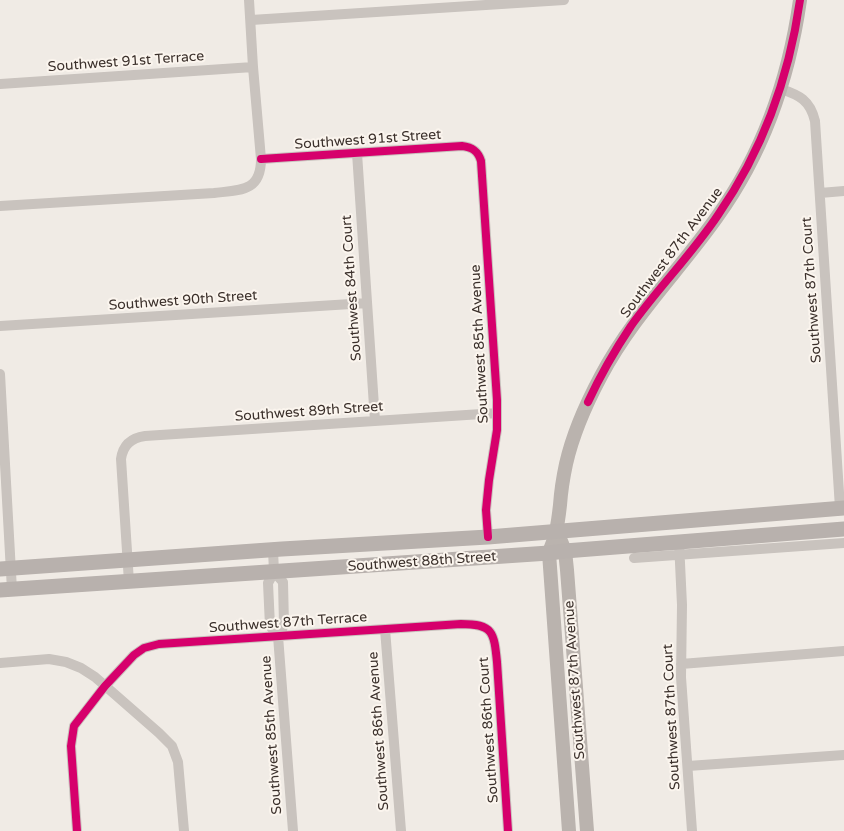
<!DOCTYPE html>
<style>
body{margin:0}
canvas{display:block;background:#f0ebe5}
</style>
<canvas width="844" height="831"></canvas>
<script>
const g = document.querySelector('canvas').getContext('2d');
g.lineJoin = 'round';
function strokePath(path, color, width, dash) { g.strokeStyle = color; g.lineWidth = width; g.lineCap = dash ? 'butt' : 'round'; g.setLineDash(dash || []); g.stroke(path); }
function drawText(font, color, halo, rows, align = 'center') {
  g.font = font + ' "Varela Round",sans-serif'; g.lineWidth = 4; g.setLineDash([]); g.textBaseline = 'middle'; g.strokeStyle = halo; g.fillStyle = color; for (const [text, x, y, turn = 0] of rows) {
    g.save(); g.translate(x, y); g.rotate((+turn || 0) * Math.PI / 180); g.textAlign = isNaN(turn) ? turn : align; if (halo) g.strokeText(text, 0, 0); g.fillText(text, 0, 0); g.restore();
  }
}
strokePath(new Path2D(`
 M251,20L564,0
 M0,84L253,67
 M781,89C799,95 810,100 815,121L840,508
 M357,153L375,421
 M261,159L462,146C472,147 478,151 481,161L497,400V430L489,480L486,510L488,537
 M820,193L844,191
 M0,206L214,193C240,190 261,192 261,159L253,67L249,0
 M0,326L367,303
 M0,374L12,590
 M679,542L682,605L681,677L692,831
 M273,550L274,572L268,583L270,626L278,636
 M634,558L844,543
 M274,572L283,582L284,625L278,636L293,831
 M129,582L121,459C123,445 131,438 145,436L497,413
 M385,629L401,831
 M0,663L49,659L66,662L81,668L95,677L159,733L172,746L178,762L184,831
 M681,664L844,651
 M688,766L844,755
 M77,831L71,746L74,726L105,686L134,655L144,648L159,644L461,624C493,624 494,632 497,662L508,831`), '#c9c3be', 10);
strokePath(new Path2D(`
 M561,541L565,551L567,570L587,831
 M569,831L549,553C551,546 555,539 556,531C558,523 559,514 560,505C561,491 563,478 566,464C573,433 586,404 601,376C632,317 679,271 717,217C763,153 789,78 800,0`), '#bab3ae', 14);
strokePath(new Path2D(`
 M0,569L282,549L488,537L844,508
 M0,590L549,553L565,551L844,529`), '#b8b1ad', 15);
strokePath(new Path2D(`
 M261,159L462,146C472,147 478,151 481,161L497,400V430L489,480L486,510L488,537
 M588,402C600,376 615,350 631,326C658,288 692,254 718,215C763,150 789,78 800,0
 M77,831L71,746L74,726L105,686L134,655L144,648L159,644L461,624C493,624 494,632 497,662L508,831`), '#d6006c', 8);
drawText('14px', '#3b302b', '#fbf5ee', [
 ["Southwest 91st Terrace",126,62,-4],
 ["Southwest 91st Street",368,140,-4],
 ["Southwest 87th Avenue",672,253,-53],
 ["Southwest 84th Court",352,288,-94],
 ["Southwest 87th Court",812,290,-94],
 ["Southwest 90th Street",183,301,-4],
 ["Southwest 85th Avenue",480,344,-93],
 ["Southwest 89th Street",309,412,-4],
 ["Southwest 88th Street",422,562,-4],
 ["Southwest 87th Terrace",288,623,-4],
 ["Southwest 87th Avenue",575,680,-94],
 ["Southwest 87th Court",672,717,-93],
 ["Southwest 86th Court",489,730,-94],
 ["Southwest 86th Avenue",379,731,-94],
 ["Southwest 85th Avenue",272,735,-94]
]);
</script>
